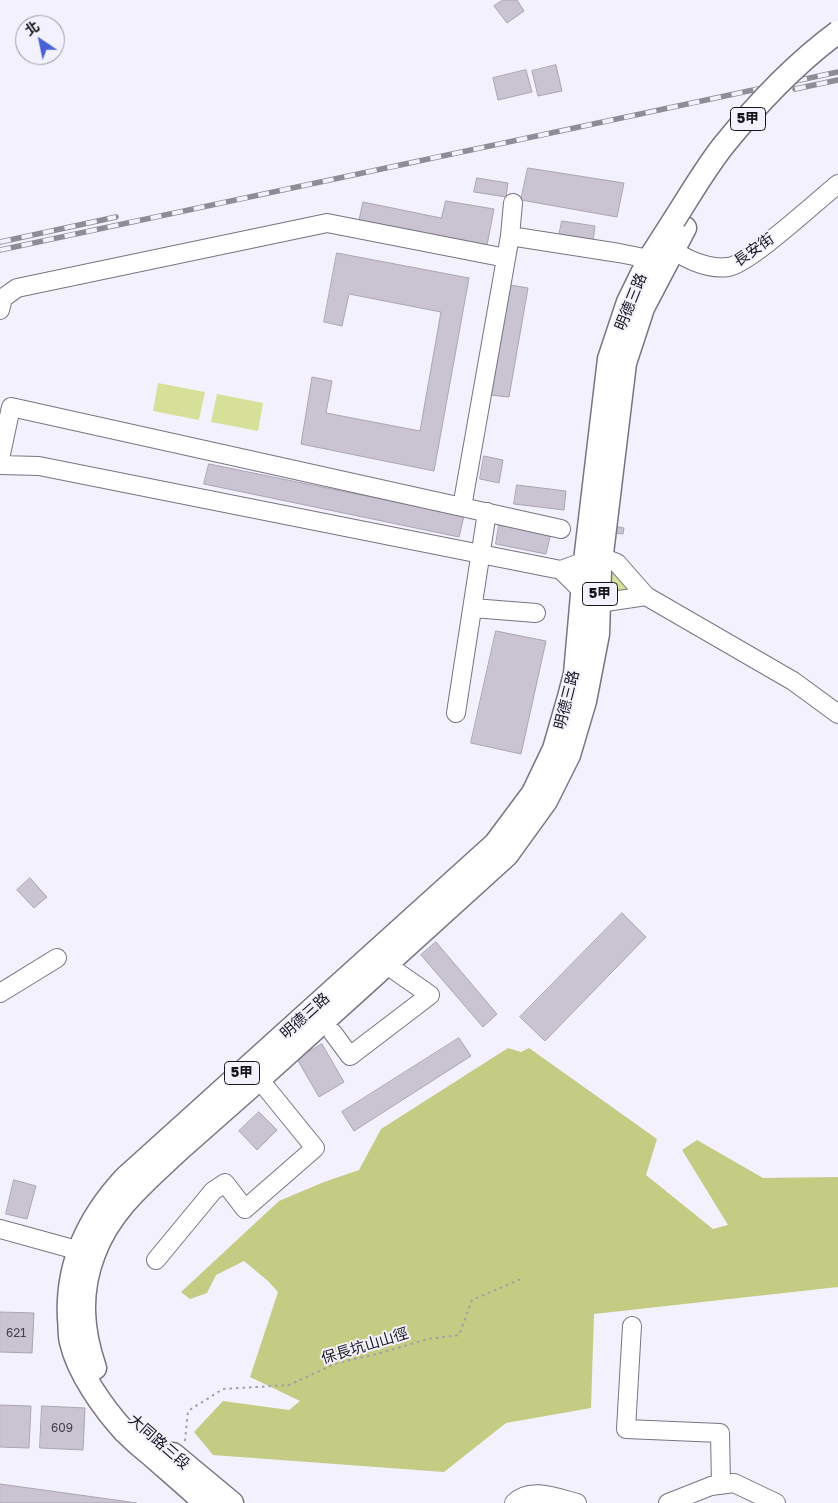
<!DOCTYPE html>
<meta charset="utf-8">
<style>
body{margin:0}
#map{position:relative;width:838px;height:1503px;overflow:hidden;background:#f3f1fd;font-family:"Golos Text","Noto Sans TC",sans-serif}
canvas{display:block}
.north{position:absolute;left:15px;top:15px;width:50px;height:50px;box-sizing:border-box;background:#f3f1fd;border:1px solid #9b99a3;border-radius:50%;rotate:326deg;font-size:14px;font-weight:700;line-height:20px;text-align:center;color:#17151b}
.north::after{content:'';display:block;margin:auto;width:18px;height:22px;background:#4862d6;clip-path:polygon(50% 0,100% 100%,50% 72%,0 100%)}
</style>
<div id="map">
<canvas width="838" height="1503"></canvas>
<div class="north">北</div>
</div>
<script>
const g = document.querySelector('canvas').getContext('2d');
g.lineJoin = 'round';
function fillPath(path, color) { g.fillStyle = color; g.fill(path, 'evenodd'); }
function strokePath(path, color, width, dash) { g.strokeStyle = color; g.lineWidth = width; g.lineCap = dash ? 'butt' : 'round'; g.setLineDash(dash || []); g.stroke(path); }
function drawText(font, color, halo, rows, align = 'center') {
  g.font = font + ' "Golos Text","Noto Sans TC",sans-serif'; g.lineWidth = 4; g.setLineDash([]); g.textBaseline = 'middle'; g.strokeStyle = halo; g.fillStyle = color; for (const [text, x, y, turn = 0] of rows) {
    g.save(); g.translate(x, y); g.rotate((+turn || 0) * Math.PI / 180); g.textAlign = isNaN(turn) ? turn : align; if (halo) g.strokeText(text, 0, 0); g.fillText(text, 0, 0); g.restore();
  }
}
fillPath(new Path2D(`
 M158,383L205,392L199,420L153,411Z
 M217,394L263,403L258,431L211,422Z
 M611,567L632,589L609,592Z`), '#d7e098');
fillPath(new Path2D(`
 M508,1048L521,1052L529,1048L657,1139L646,1175L713,1229L728,1225L682,1150L697,1140L763,1178L838,1177V1287L594,1314L591,1408L506,1423L444,1472L213,1455L194,1432L223,1401L289,1410L300,1401L250,1377L278,1292L268,1281L244,1261L216,1275L207,1293L190,1299L181,1292L279,1201L324,1182L359,1170L381,1129Z`), '#c3cc82');
const building = new Path2D(`
 M503,0H517L524,11L507,23L494,6Z
 M556,65L562,91L538,96L532,71Z
 M526,70L532,92L498,100L493,78Z
 M528,168L624,183L617,217L521,200Z
 M477,178L508,183L506,197L474,192Z
 M446,201L494,209L487,245L359,220L363,202L441,218Z
 M562,221L595,226L593,241L559,236Z
 M337,253L469,278L434,471L301,444L312,377L332,381L326,413L420,431L441,312L349,294L342,326L324,322Z
 M510,285L528,288L509,397L489,395Z
 M484,456L503,460L499,483L480,479Z
 M209,464L464,516L459,537L204,484Z
 M517,485L566,491L564,510L514,504Z
 M499,525L551,533L546,554L496,544Z
 M613,526L624,528L623,534L613,533Z
 M496,631L546,641L521,754L471,743Z
 M30,878L47,897L34,908L17,890Z
 M622,913L646,937L545,1041L520,1017Z
 M436,942L497,1014L483,1027L421,955Z
 M459,1038L471,1056L354,1131L342,1112Z
 M322,1044L344,1082L319,1097L297,1059Z
 M259,1112L277,1130L257,1150L239,1131Z
 M14,1180L36,1186L27,1219L6,1214Z
 M0,1312L34,1313L32,1353L0,1352Z
 M0,1405L31,1406L29,1448L0,1447Z
 M42,1406L85,1408L83,1450L40,1448Z
 M0,1484L137,1503H0Z`);
fillPath(building, '#c9c3d2');
strokePath(building, '#aaa4b3', 1);
const minor = new Path2D(`
 M510,236L619,253L649,259L659,263
 M664,245C683,257 705,270 728,267C748,265 818,200 838,184
 M0,310L3,298L17,288L327,223L506,258
 M0,459L11,407L561,529
 M0,465L39,466L561,570L585,561L602,557L617,563L646,596L793,681L838,714
 M462,507L510,236L513,203
 M561,570L583,592L599,603L646,596
 M473,608L536,613
 M456,713L487,512
 M0,993L57,958
 M333,1033L350,1056L430,995L387,965
 M0,1229L91,1254
 M156,1260L213,1191L225,1183L245,1209L315,1148L259,1079
 M632,1326L626,1429L720,1433L721,1485
 M514,1503C530,1486 558,1498 577,1503
 M668,1503L711,1486L734,1483L776,1503`);
const major = new Path2D(`
 M95,1368C82,1330 79,1293 94,1254C110,1210 146,1181 179,1150C207,1125 236,1100 264,1075C345,1002 427,928 507,855L546,801L569,755L585,701L598,634L600,570L625,363L643,308L685,228
 M173,1454L232,1503
 M205,1503C187,1486 169,1471 151,1455C142,1448 133,1440 125,1432C104,1409 78,1373 71,1342C69,1335 70,1326 69,1319C66,1264 88,1218 125,1178L495,844L533,793L554,749L569,697L575,674L585,561L609,359L628,302L649,259L674,220`);
strokePath(minor, '#787483', 20);
strokePath(major, '#787483', 25);
strokePath(new Path2D(`
 M185,1441L188,1411L223,1389L289,1385L337,1363L377,1354L428,1339L459,1335L472,1300L521,1279`), '#a09ea8', 2, [2.5, 4]);
strokePath(minor, '#fff', 18);
strokePath(major, '#fff', 22);
const rail = new Path2D(`
 M795,89L838,80
 M0,242L116,217
 M0,250L838,72`);
strokePath(rail, '#8e8c95', 5.5);
strokePath(rail, '#f3f1fd', 4, [11]);
const majorBridge = new Path2D(`
 M674,220C690,195 705,169 723,146C756,105 796,63 838,32`);
strokePath(majorBridge, '#787483', 25, []);
strokePath(majorBridge, '#fff', 22);
drawText('12px', '#444049', null, [
 ["621",16,1333],
 ["609",62,1428]
]);
for (const [x, y, w] of [
 [748,119,35],
 [600,594,35],
 [242,1073,35]
]) { const box = new Path2D(); box.roundRect(x - w / 2, y - 11.5, w, 23, 4); g.fillStyle = '#f3f1fd'; g.fill(box); strokePath(box, '#17151b', 1); }
drawText('bold 14px', '#17151b', null, [
 ["5甲",748,119],
 ["5甲",600,594],
 ["5甲",242,1073]
]);
drawText('15px', '#17151b', '#f3f1fd', [
 ["長安街",754,250,-35],
 ["明德三路",631,302,-68],
 ["明德三路",567,700,-76],
 ["明德三路",305,1016,-42],
 ["保長坑山山徑",365,1346,-17],
 ["大同路三段",159,1442,41]
]);
</script>
